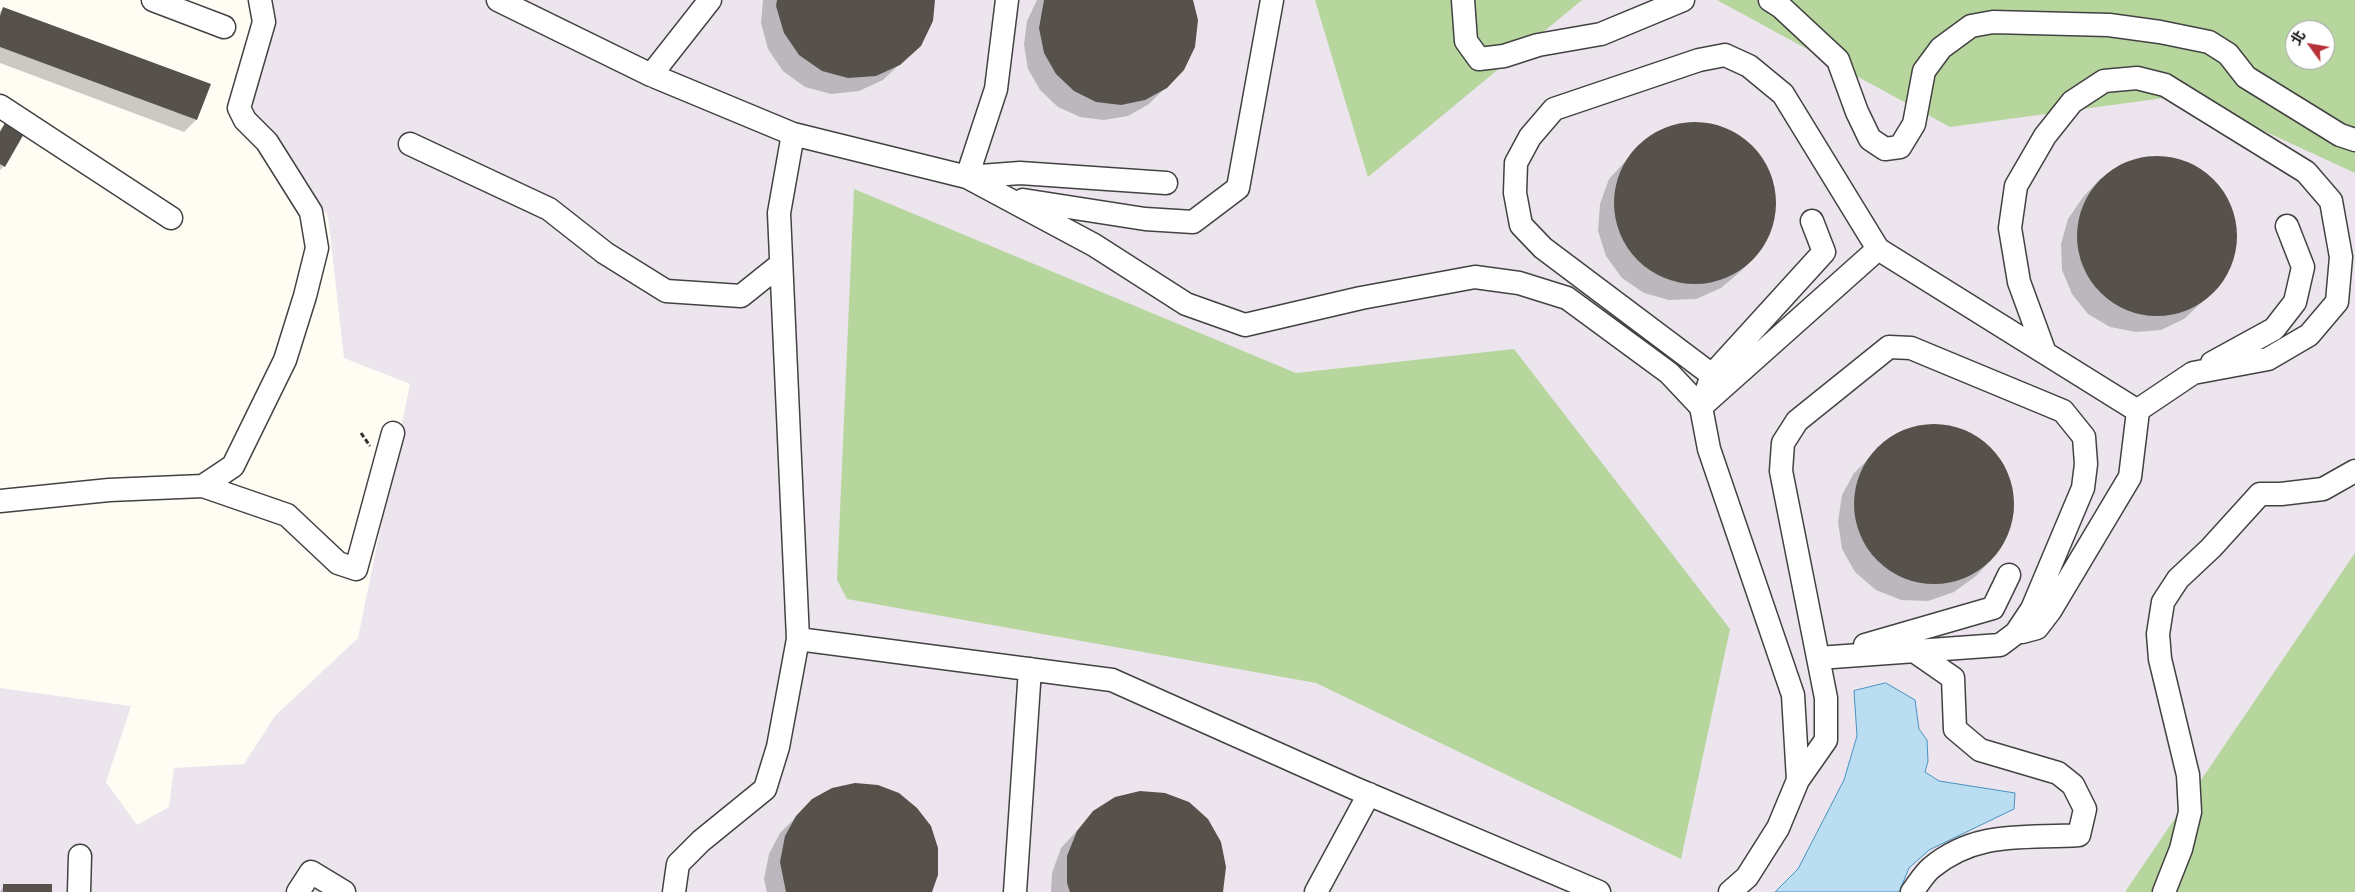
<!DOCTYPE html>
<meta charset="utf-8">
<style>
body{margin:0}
#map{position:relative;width:2355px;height:892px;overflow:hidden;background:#fefcf3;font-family:"PT Serif","Noto Sans TC",serif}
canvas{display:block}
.north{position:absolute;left:2285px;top:20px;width:50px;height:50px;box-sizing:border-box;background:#fff;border:1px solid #9f9f9f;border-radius:50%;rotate:302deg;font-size:14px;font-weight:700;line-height:20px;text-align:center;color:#0f0f0f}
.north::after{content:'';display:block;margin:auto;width:18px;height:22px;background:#b63137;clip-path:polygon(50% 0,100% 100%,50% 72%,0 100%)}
</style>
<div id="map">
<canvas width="2355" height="892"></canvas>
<div class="north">北</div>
</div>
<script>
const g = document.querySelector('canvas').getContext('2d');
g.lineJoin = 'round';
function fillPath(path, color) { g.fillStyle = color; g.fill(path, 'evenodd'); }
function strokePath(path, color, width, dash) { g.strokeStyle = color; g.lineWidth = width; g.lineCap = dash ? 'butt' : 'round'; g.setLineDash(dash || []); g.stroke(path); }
fillPath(new Path2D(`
 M270,0H2265L2295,30V60H2325L2355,86V849L2327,892H0V688L131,706L106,782L137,825L169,807L174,768L244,764L275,716L358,638L410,384L344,358L328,216L246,107L275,12Z`), '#ece5ed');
fillPath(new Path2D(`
 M1315,0H1582L1368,177Z
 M1717,0H2355V173L2186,95L1950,127ZM2295,30H2325V60H2295Z
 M854,189L1296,373L1514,349L1730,629L1681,859L1316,683L847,599L837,580Z
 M2355,553V892H2125Z`), '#b7d69e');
const water = new Path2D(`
 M1886,683L1915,700L1919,729L1927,740L1928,761L1925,772L1939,781L2015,793L2014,809L1929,850L1909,868L1899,892H1775L1798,869L1844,780L1857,736L1854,691Z`);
fillPath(water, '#bbddf2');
strokePath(water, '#4792c4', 1);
fillPath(new Path2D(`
 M763,0H934L903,61L883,80L859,91L831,94L805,87L783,71L768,49L761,23Z
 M1037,0H1191L1166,87L1149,104L1128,116L1104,120L1080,117L1058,107L1040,90L1028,69L1024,45L1027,21Z
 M4,8L209,84L196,120L184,132L0,63V12Z
 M1691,122L1717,125L1741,137L1760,155L1772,178L1776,204L1771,231L1757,254L1741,271L1721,288L1696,299L1669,300L1644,293L1622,278L1606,256L1598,231L1600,204L1609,179L1643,142L1665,128Z
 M7,123L4,166L0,170V130Z
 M2147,156L2174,158L2199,168L2219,186L2232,209L2237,236L2232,261L2220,284L2203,301L2184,319L2161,330L2136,332L2110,327L2088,314L2072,294L2062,270L2061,244L2068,219L2083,197L2099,180L2121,164Z
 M1938,425L1963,430L1985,443L2002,462L2012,486L2014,511L2007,536L1992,559L1976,576L1954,592L1928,601L1901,600L1876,590L1855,572L1842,549L1838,522L1842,495L1854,473L1890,438L1913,428Z
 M813,800L931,892H767L764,879L769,854L780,833Z
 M1094,812L1222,892H1051L1052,873L1061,848Z
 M4,885L50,892H0Z`), '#0003');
fillPath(new Path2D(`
 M777,0H935L933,21L921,46L900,65L876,76L848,78L822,71L799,55L784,33L776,6Z
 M1044,0H1193L1198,20L1195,47L1184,70L1167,88L1145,100L1121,105L1096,102L1074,91L1056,74L1044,53L1039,28Z
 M3,7L211,84L197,120L0,47V16Z
 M6,121L25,132L5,167L0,164V132Z
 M1614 203a81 81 0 1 1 162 0a81 81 0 1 1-162 0Z
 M2077 236a80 80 0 1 1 160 0a80 80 0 1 1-160 0Z
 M1854 504a80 80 0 1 1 160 0a80 80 0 1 1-160 0Z
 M855,783L878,785L899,793L917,808L931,826L938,848V875L932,892H786L780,862L785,836L796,816L812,799L832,788Z
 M1140,791L1165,793L1189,802L1208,819L1221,842L1226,867L1223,892H1070L1067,883V856L1077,831L1093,811L1115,797Z
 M3,884H52V892H3Z`), '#57514c');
const minor = new Path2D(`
 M153,0L224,27
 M498,0L651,75L793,134L967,177L1094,245L1186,304L1245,325L1361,298L1475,277L1519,283L1567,298L1669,373L1701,407L1709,449L1793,695L1798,780L1778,828L1747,877L1730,892
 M1007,0L996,89L967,177L1020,173L1166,183
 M1463,0L1466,41L1479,59L1504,56L1538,45L1601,34L1683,0
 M1770,0L1781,7L1838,60L1857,112L1870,139L1885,149L1900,147L1914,124L1924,71L1941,48L1971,26L1993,22L2109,25L2160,32L2209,42L2228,54L2246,77L2340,135L2355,140
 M651,75L710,0
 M0,106L171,218
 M793,134L779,213L798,639
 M410,144L549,209L605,253L666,291L741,296L781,264
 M1023,200L1145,219L1193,222L1238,188L1272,0
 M2045,353L2019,282L2010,228L2016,186L2045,136L2072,102L2104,81L2137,78L2165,85L2306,172L2331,201L2341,257L2337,302L2309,335L2268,359L2193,373L2138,410
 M2212,363L2274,329L2295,302L2303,267L2287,226
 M1712,375L1824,252L1812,221
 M1703,405L1878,249L2138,411L2130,477L2050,611L2037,628L2022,632
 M1701,407L1712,375L1543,248L1521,225L1515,193L1516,163L1530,137L1554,109L1699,60L1725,55L1749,66L1783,94L1878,249
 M203,486L233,466L285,360L305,296L317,248L311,212L267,142L245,120L239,108L264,22L260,0
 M0,501L109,490L203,486L287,515L338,563L356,569L393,433
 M1865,645L1993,608L2009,575
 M1798,780L1826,740V698L1781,471L1783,443L1797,421L1889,347L1911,348L2063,411L2084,437L2086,464L2083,488L2032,609L2016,633L2000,645L1818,658
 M79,892L80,856
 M298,892L311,872L344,892
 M674,892L678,864L701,841L765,789L778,747L798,639L1112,680L1354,788L1599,892
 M1015,892L1030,669
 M1316,892L1369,794
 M1912,892C1918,884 1924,874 1931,868C1977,830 2024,839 2079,835L2085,809L2073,785L2058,773L1980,750L1955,729L1953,678L1914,651
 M2164,892L2181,849L2190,812L2188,775L2160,659L2158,634L2163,602L2178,579L2211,548L2260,494H2281L2323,489L2355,471`);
strokePath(minor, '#424242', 25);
strokePath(new Path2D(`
 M361,433L370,446`), '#313131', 3, [5, 2.5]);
strokePath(minor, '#fff', 22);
</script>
